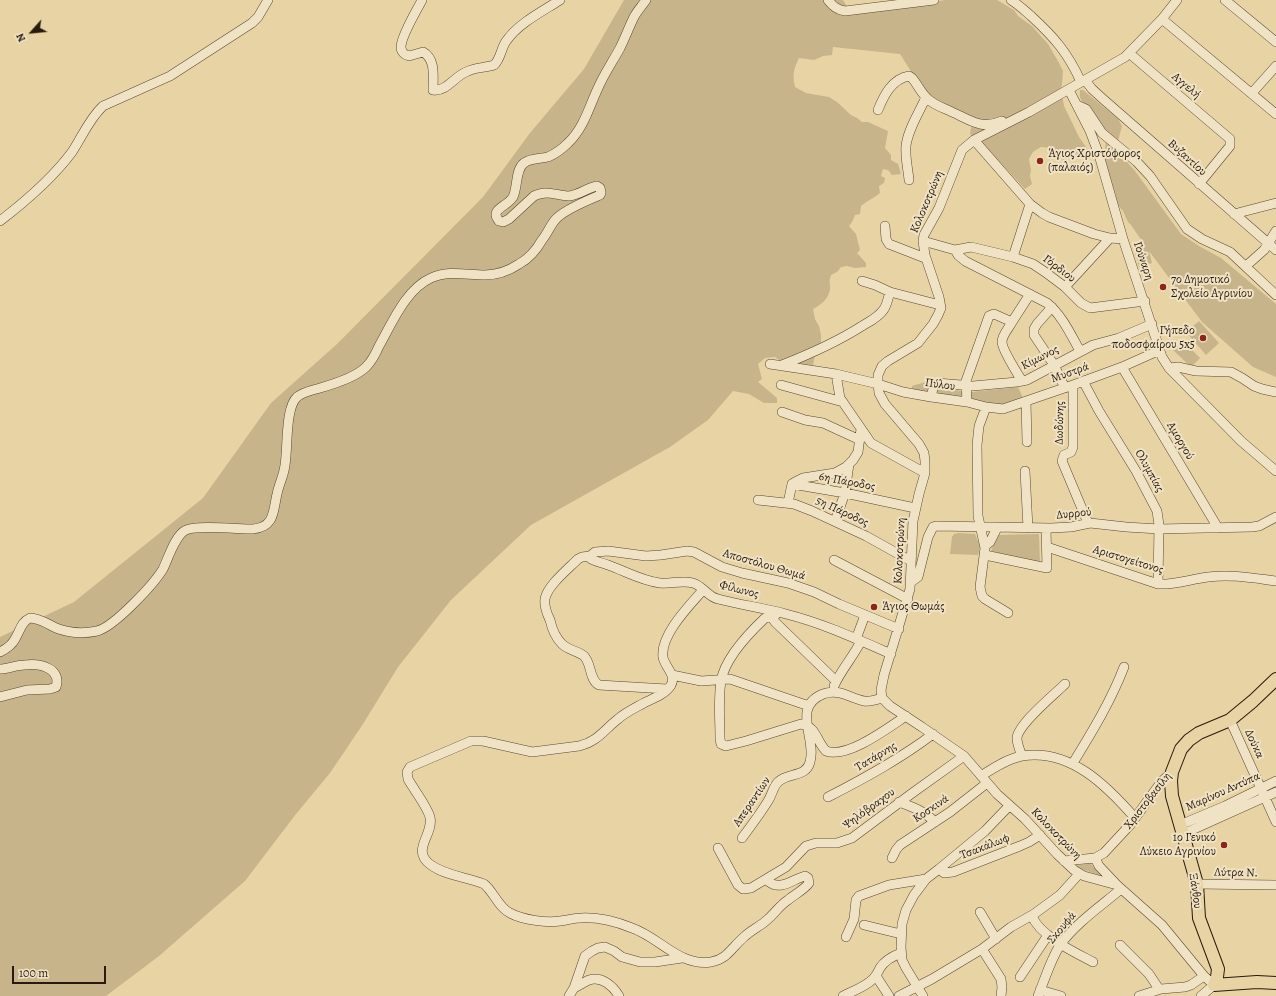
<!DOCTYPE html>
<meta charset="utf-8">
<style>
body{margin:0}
#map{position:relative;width:1276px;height:996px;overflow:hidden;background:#e8d3a4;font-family:Alegreya,serif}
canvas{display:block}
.north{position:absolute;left:12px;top:12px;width:40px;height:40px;-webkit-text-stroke:3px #f0e2c4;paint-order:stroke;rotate:243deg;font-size:11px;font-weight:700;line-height:16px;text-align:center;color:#281a0c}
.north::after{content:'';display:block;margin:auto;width:14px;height:18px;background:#281a0c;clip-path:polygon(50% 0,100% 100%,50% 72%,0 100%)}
.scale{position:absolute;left:12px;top:966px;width:94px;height:18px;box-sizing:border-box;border:2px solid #281a0c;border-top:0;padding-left:5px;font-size:12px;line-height:14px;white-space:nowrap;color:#281a0c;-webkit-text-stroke:3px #f0e2c4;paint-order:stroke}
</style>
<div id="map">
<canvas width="1276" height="996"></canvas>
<div class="north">N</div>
<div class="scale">100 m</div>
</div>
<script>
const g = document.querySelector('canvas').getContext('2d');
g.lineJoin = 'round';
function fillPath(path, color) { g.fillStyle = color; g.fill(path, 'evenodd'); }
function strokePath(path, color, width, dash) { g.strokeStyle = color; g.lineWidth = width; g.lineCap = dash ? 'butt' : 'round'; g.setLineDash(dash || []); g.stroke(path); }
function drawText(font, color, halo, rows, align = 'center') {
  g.font = font + ' Alegreya,serif'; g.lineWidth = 4; g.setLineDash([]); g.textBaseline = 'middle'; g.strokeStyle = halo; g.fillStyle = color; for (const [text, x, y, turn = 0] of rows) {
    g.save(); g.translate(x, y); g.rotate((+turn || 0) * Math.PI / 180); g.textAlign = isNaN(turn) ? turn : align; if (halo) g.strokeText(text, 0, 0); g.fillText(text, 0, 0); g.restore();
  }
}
fillPath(new Path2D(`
 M624,0H843L851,13L932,3L944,0H997L1014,10L1018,16L1032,26L1048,44L1059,63L1063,71L1062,84L1061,89L1064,106L1079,137L1088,150L1105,149L1106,140L1089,111V106C1081,103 1079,98 1080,90H1083L1118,119L1122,126L1118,141L1114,148L1116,156L1127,162L1135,171L1181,234L1199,246L1221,258L1276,304V377L1253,367L1202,322L1149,251L1152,263L1139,267L1134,248L1144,244L1131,225L1128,222L1123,211L1116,203V195L1107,180L1101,159L1072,157L1064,160L1053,153L1051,148L1041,147L1036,150L1033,152L1029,159L1031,170L1030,176L1032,184L1025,189L998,160L972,138L970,133L972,124L930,96L919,84L900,54L833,47L832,55L823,56L814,60L799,58C794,69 792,74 795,87L806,93L829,97L837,102L851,115L857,118L862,122H868L888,131L885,148L891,155V160L898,164L901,174L892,175L888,170L883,169L881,176L885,178L884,183L879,186L880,193C874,198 867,201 861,206L860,214L855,215L852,222L849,226L856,234L860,250L857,253L866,263V267L855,268L847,266L841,267L837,272L831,275C828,283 831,284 830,290C828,299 821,305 813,309L815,319L819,326L821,335V343L816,350L813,365L784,364L775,357L765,358L758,364L762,379L758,382L777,398V403H764L749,394L733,391L708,420L670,447L531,525L451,600L398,667L363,724L330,773L296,814L245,881L159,956L106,996H0V637L74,602L203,498L271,403L337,344L483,197L530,133L584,69Z
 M1199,321L1219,343L1206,355L1186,332Z
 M1183,341L1200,358L1191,367L1173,350Z
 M932,380L929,395L912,392V386Z
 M936,386L961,391L962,392V400L934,397Z
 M1018,387L1023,398L1002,405L974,401L972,400L970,394L972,392Z
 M959,533L975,534L980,546L978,555L950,554L952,537L954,534Z
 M1038,534L1039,535L1040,563L991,551L996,540L999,535Z
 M1090,863L1102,876L1087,871L1075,866Z`), '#c7b48a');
const minor = new Path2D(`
 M422,0C417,10 401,36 401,47C401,52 405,55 409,56L423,52C436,59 433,77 433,90C446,92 454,77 466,72C475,67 485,68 494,65C501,59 501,47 507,40C519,23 543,11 560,0
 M828,0C833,6 837,10 845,11L934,0
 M1011,0C1019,5 1024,10 1031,16C1054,37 1068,53 1081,82
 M1177,0L1162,19L1125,57L1029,112L974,140L962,150L939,208L924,235L923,241L925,255L939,297L941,308L938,315L933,324L918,343L888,361L882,366L878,375V384L879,393L885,404L919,444L924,453L925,461V473L919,494L913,521L910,589L884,675L881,690L882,698L890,706L922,727L964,756L997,794L1025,819L1057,854L1074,870L1084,876L1117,885L1162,925L1204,976L1214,985L1201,996
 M1225,0L1276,42
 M1162,19L1276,114
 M1129,53L1230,139V146L1199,184
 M1085,80L1092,89L1103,99L1276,250
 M1069,90L1090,131L1099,155L1123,239L1162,357L1169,368L1241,441L1276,471
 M1252,93L1276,66
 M1077,105L1086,109L1102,133L1137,162L1150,176L1187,229L1202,239L1230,252L1276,295
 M878,110C884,95 892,79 909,76L912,78C918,85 922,95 929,100C936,106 944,108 952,112C970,120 981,130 1002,121
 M974,140L1030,204L1042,213L1049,217L1094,234L1110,238L1123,239
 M909,180C908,169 905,157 906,146C908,129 919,113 926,97
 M1234,214L1276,203
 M0,221C26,201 52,179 72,152C82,137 89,119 103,106L170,76L252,23L258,17L268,0
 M885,226L886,239L889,244L925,258
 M923,241L955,250L958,255L965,261L1047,303C1062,315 1071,335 1080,351
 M955,250L971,247L1013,257L1033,264L1045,272L1065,287L1081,303L1090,308L1145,301
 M1013,257L1030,204
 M1246,266L1264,250L1276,231
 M862,281L875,285L890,292L940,305
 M1065,287L1110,238
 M1052,307L1037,324L1034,329V335L1054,365L1065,388
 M1012,322C1009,328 1002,335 1002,342C1002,349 1017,373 1022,381
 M770,364L836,374L878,384L903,392L931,397L967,402L986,407L1003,409L1073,385L1122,367L1160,350
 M782,365C810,354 837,342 862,326C869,322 879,317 884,309C887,305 888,298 890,292
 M1122,367L1218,528
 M1169,368L1178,367L1196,371L1231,372L1242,378L1254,386L1262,389L1276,392
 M836,374L840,398L871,443L925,473
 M1083,381L1099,411L1136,471L1157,511L1159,525L1158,584
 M781,385L843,402
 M1073,385V447L1071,452L1064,455L1062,461L1088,523
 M931,397L934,385L937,383L973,386L1017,382L1027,380L1093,345L1119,338L1152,324
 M1026,401L1027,442
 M967,402L966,381L989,316L994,314L1012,322L1030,294
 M986,407L979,426L977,445L978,516L985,548L980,587L982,596L985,599L1008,613
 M782,412L805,420L823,423L860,440
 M1025,471L1028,528
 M792,484L795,482L803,478L835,473L846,467L853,460L858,452L861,429
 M758,500L794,504L812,511L866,536L911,561
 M788,503L792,484L845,493L915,508
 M835,521L845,493L849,464
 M985,546L990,542L997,528
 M1047,547L1158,584C1175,585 1191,579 1208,577C1231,574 1253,578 1276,581
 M985,555L1047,568L1046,528
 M590,556L582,557L578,559C568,569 547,586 545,599C544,606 547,614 550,620C552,629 556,638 562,644C568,650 578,651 584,656C592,664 589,680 599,685L667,689
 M834,560L908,599
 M911,582L918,577L928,537L933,527L936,526L1051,528L1071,527L1090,523L1126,527L1159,529L1252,527L1259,526L1276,517
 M703,590C690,605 660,635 663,657C664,666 677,675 671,685C666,694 652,699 644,703C635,708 626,712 618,719C604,730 597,742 579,746L532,752L483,741H471L410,767L407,772L408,779C414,790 427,806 430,817C434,835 410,850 431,865C446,876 467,877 484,884C494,892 498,907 510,913C523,920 546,923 560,921C568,920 574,918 581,918C598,917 617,922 632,928C659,937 680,967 711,962C716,961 721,959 725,956C732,950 737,943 744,937C751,930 761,926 768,919C775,913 780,905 788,900C795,894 804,890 809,883L808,878L805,876C793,879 781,891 769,882L768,878
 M776,614L773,619L775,622L836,681
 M773,619L769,617L765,618C748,634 725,658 721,681C718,700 720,720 720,739L721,744L726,746L746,741L801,724C817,727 816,741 826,751C847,759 888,728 906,716
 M856,639L865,615
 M0,652C6,649 12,645 15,639C20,631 21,622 30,618C39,618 48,624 56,628C69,633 83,634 97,631C114,627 154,584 163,569C168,559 175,535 186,530C197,525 238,529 253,529C275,527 273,511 277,494C279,484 284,475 285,465C288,448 285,408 297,397C303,392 313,390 320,388C334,384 356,377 366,367C372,361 376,353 379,346C392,323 406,289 431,278C449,270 466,275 485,275C497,275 510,270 519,264C528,259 537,249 542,240C547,234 550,226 555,220C563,210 588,200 600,195L601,193L600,188L597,186C587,188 579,195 569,196C557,196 547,189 534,196L509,219L503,222L499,221C489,209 507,207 513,197C518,187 515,170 524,163C531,158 540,159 548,157C555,154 562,149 568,143C584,128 589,107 598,88C604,74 613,61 620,48C625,38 629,27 634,17C637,11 642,6 646,0
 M891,654C857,639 822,623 786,614C764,608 741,605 718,599C708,597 703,586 693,583C682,580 671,584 660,583C642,581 625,571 608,565C603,563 597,562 591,559L590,556L595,552L608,551L646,556L661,555L687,551L694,552L722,567L742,573L788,583L814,592L839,604L899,629
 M0,669C8,669 16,665 25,665C39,663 62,668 56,687L50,689L27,690L0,697
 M672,675L701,681L730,679L809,706
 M834,686C841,670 853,657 861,641
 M1230,720L1276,822
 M1022,756C1020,751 1017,744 1017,738C1018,724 1055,694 1065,684
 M1073,763C1092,732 1111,701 1124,667
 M981,776C993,768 1007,759 1022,756C1070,748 1107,786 1135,818
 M828,797C865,778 900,759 933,734
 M899,802C913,807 924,811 935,822
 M1180,825L1225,806L1276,781
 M1183,834L1276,792
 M742,838C751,826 760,814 768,801C772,795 773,787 778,782C788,772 806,778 810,762C817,739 791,707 823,694C838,688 850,698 864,701C870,702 876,700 882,698
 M718,848L738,885L743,889L751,888L786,867L806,846L816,843H837L852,838L911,794L964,756
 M892,858L896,850L900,845L950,812L987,783
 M1095,858L1099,866L1117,885
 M1064,861L1095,858L1104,853L1130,825L1162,781L1172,772
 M939,869L985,831L1009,806
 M1197,884L1276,885
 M980,912L996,939
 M1032,916C1040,936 1074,952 1093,962
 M864,925L901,934
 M846,937L854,919L856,900L859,896L889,885L926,879
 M1120,945L1149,974L1159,989
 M982,949L1001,979L1002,987L1001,996
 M876,976L889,996
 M1020,977L1048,935
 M574,988C579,986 584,982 589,980C602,976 613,986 619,996
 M1040,990L1061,996
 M569,996L574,988L585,956L592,951L598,948L605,947L614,951L622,957L640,962H655L682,958
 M843,996C853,991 865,987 873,979C877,975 878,972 880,968C885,960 893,956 901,953
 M899,996L932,979L982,949L1011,927L1034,914L1060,895L1079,874
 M923,996L906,968L902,960L901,947L902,924L906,910L914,895L926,879L939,869L944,873L953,872L1020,846L1029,842L1040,835
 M1038,996C1045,979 1050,961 1060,945C1076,923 1101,906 1121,889
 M1139,996L1161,989L1185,987L1191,985L1204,976`);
const major = new Path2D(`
 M1276,679L1253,701L1230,720L1199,733L1189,740L1181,749L1172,772L1171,781L1172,796L1197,884L1199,918L1218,969L1217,977L1214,985L1257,982L1276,983`);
strokePath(minor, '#584832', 10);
strokePath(major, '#281a0c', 14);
strokePath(minor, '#f0e2c4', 9);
strokePath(major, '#e8d3a4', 12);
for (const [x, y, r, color] of [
 [1040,161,4,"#8f2418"],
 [1163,287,4,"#8f2418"],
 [1203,338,4,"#8f2418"],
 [874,607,4,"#8f2418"],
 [1224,845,4,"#8f2418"]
]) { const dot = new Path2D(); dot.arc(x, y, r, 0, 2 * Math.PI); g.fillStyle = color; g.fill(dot); strokePath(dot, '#f0e2c4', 1.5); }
drawText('12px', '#281a0c', '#f0e2c4', [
 ["Αγγελή",1186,86,40],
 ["Βυζαντίου",1187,158,42],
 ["Κολοκοτρώνη",927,202,-67],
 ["Γούναρη",1143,261,71],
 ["Γόρδιου",1059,269,37],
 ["Κίμωνος",1040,358,-27],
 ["Μυστρά",1070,373,-20],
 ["Πύλου",940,385,8],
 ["Δωδώνης",1060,423,-89],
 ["Αμοργού",1180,441,59],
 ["Ολυμπίας",1149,471,61],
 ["6η Πάροδος",847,482,11],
 ["5η Πάροδος",842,512,25],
 ["Δυρρού",1074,514,-6],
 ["Κολοκοτρώνη",900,551,-87],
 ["Αριστογείτονος",1128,560,17],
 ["Αποστόλου Θωμά",764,565,16],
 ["Φίλωνος",739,590,14],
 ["Δούκα",1254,744,65],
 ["Τατάρνης",876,757,-31],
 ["Μαρίνου Αντύπα",1223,792,-24],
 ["Χριστοβασίλη",1148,801,-52],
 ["Απεραντίων",752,802,-56],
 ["Ψηλόβραχου",869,809,-36],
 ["Κοσκινά",931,809,-34],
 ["Κολοκοτρώνη",1056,834,46],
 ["Τσακάλωφ",985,847,-21],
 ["Λύτρα Ν.",1236,873,1],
 ["Ξάνθου",1195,891,82],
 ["Σκουφά",1062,928,-50]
]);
drawText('12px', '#281a0c', '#f0e2c4', [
 ["Άγιος Χριστόφορος",1048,154],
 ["(παλαιός)",1048,168],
 ["7ο Δημοτικό",1171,280],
 ["Σχολείο Αγρινίου",1171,294],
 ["Γήπεδο",1195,331,"right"],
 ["ποδοσφαίρου 5x5",1195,345,"right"],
 ["Άγιος Θωμάς",882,607],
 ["1ο Γενικό",1216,838,"right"],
 ["Λύκειο Αγρινίου",1216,852,"right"]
], 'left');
</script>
